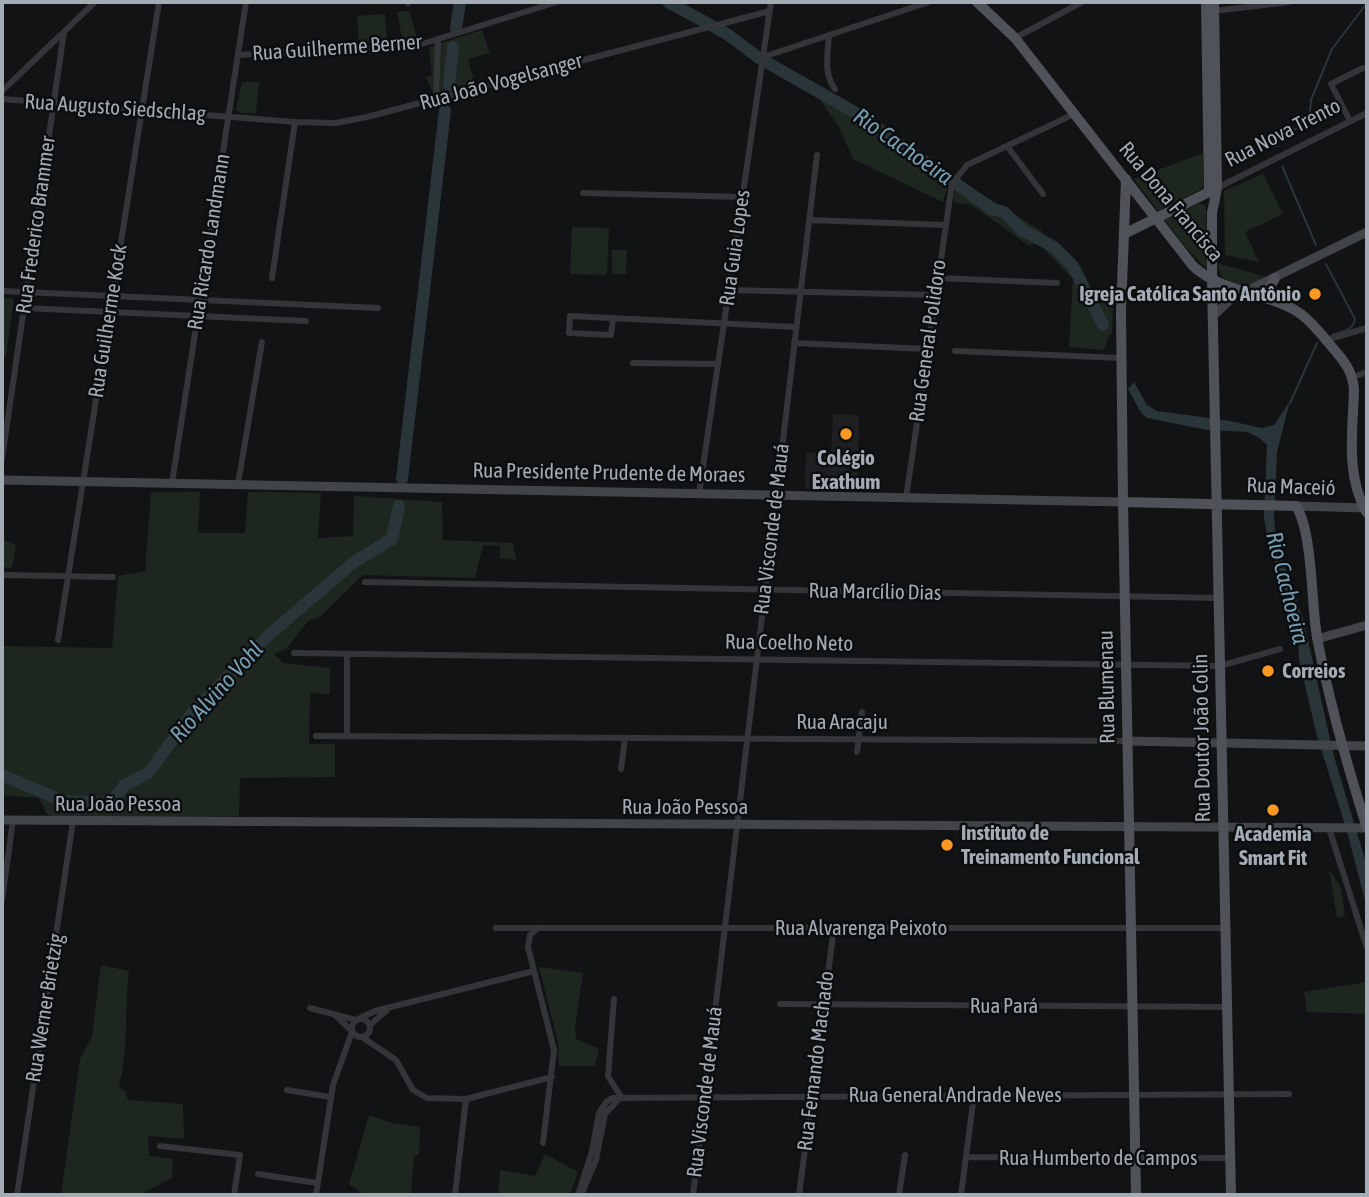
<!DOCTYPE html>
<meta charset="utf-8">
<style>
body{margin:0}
#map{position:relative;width:1369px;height:1197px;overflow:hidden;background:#121314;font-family:"Asap Condensed",sans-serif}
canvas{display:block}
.frame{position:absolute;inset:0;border:4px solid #a3abb5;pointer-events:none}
</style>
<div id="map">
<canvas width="1369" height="1197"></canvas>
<div class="frame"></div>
</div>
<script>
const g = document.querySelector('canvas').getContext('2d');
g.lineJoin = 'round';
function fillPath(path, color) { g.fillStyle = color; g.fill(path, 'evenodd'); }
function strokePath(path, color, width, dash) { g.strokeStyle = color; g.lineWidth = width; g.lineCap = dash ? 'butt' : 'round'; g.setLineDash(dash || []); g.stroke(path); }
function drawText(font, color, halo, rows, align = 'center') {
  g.font = font + ' "Asap Condensed",sans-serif'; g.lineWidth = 5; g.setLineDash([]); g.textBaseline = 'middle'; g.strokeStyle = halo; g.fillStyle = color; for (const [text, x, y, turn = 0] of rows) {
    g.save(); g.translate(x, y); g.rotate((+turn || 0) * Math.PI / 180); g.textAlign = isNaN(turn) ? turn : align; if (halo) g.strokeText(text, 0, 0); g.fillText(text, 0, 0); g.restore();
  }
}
fillPath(new Path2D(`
 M833,414L859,415L858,490L805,489L806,453H831Z`), '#1e1f21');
fillPath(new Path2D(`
 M409,11L418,40L403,42L397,12Z
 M385,14L387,42L359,44L357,16Z
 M482,30L490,53L468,59L475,84L434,95L426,77L432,75L429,47Z
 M242,82H259L256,113H241L236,110Z
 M815,93L843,109C850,117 860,117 868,123C875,127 879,135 885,139C894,144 901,145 911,148L929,170L943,177L948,184L943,202L853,159L839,127Z
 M1203,153V188L1158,211L1134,179Z
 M1263,174L1283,214L1245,232L1259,262L1225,255L1224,191Z
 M962,182L1040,230L1080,266L1095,302L1113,304L1112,334L1109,335L1104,350L1069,347L1073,279L1039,244L1028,245L970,204L954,203V193Z
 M1198,204H1202L1206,207L1207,269L1188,250L1164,219Z
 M572,227L609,228L607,275L570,274Z
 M612,250H627L626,274H612Z
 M1216,263L1264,276C1251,288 1236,286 1222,277Z
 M2,298H14L6,357H2Z
 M151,492H200L198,533H245L248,492L321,493L318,538L353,536L354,496L442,502L443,540L513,543L516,560L500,558V546L483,545L475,578L363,575L320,617L309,620L286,649L274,654L283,663L330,668V694L310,693L309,744H335V777L240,778L239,816L52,818L46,813L39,798L2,795V646L112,648L118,576L145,571Z
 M5,534L4,540L16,545L12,568L2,567V535Z
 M1329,869L1341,888L1345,916L1337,918Z
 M101,965L129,971C124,1009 129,1049 119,1086L125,1091L128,1100L183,1104L184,1139L148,1136L149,1156L173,1159L172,1178L143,1193L142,1195H61L80,1059L92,1036Z
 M539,967L583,973L575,1027L576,1039L599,1049L595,1066H559L558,1042Z
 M1367,982V1014L1307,1012L1304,992Z
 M369,1115L392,1123L420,1127L419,1154L414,1157L411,1195H365L349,1184Z
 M545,1154L578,1172L570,1195H498L500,1170L535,1176Z`), '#1e271f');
fillPath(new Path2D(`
 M1134,382L1147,405L1157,411L1225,420L1262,428L1274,425L1290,401L1277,452L1274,515L1276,540L1304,622L1333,753L1367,866V908L1346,828L1317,736L1299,660L1298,633L1280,579L1273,576L1278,575V571L1269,545L1264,518L1267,445L1258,437L1247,432L1207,430L1147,418L1141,413L1128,389Z`), '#2a353a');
strokePath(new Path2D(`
 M1277,146L1276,140C1284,129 1299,131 1309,122L1311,100L1332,49L1367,3
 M1282,166L1316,245
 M1326,264L1355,319C1353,331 1341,332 1332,335
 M1290,403L1317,343`), '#2a353a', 2);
strokePath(new Path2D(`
 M668,2L727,34L759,58L856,113L992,209L1004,212L1022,230L1054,247L1073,266L1103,325
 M456,28L460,2
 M449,85L453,47
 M402,479L445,110
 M2,775L63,801L102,803L113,799L124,786L149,772L193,712L271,633L354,562L392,539L399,506`), '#2a353a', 12);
strokePath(new Path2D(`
 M408,3V2
 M1214,11L1289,2
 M829,35C828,54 823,73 835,89
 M1015,38L1082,2
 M238,55L422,44L557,2
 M763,57L929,2
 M2,91L95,2
 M2,99L295,122L336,123L367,117L770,11
 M436,99L438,40
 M1350,121L1331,84L1363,68
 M1007,146L1043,194
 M1217,188L1367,113
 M583,193L742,197
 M809,220L945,225
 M272,278L295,122
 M937,278L1057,283
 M729,290L935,295
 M2,291L378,308
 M24,308L306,321
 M613,318L611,335L569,333L570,316L796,327
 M1326,340L1367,328
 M794,343L927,349
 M955,351L1121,358
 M633,363L718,364
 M1353,377L1367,372
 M2,459L64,32
 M172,483L246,2
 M238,484L262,342
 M699,494L771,2
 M906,498L952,184L967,165L1074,114
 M2,575L113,577
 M365,582L1218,598
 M58,640L159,2
 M294,653L1220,666L1280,649
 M316,736L1127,741
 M347,736V654
 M857,752L862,712
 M621,769L625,738
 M1329,828L1367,948
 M2,900L13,820
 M496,928H1225
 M538,928L530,935L528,947L554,1050L543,1143
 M614,999L608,1076L621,1097
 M780,1004L1227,1007
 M310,1008L356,1020
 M335,1015L351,1030
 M352 1028a9 9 0 1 1 18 0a9 9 0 1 1-18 0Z
 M358,1019L375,1011L534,971
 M370,1025L387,1010
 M362,1037L396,1060L413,1090L427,1098L466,1099L552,1077
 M287,1090L330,1097
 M160,1146L240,1155L234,1195
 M966,1157L1230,1158
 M258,1174L317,1183
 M582,1193L596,1160L605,1114L620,1098
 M17,1195L73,821
 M316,1195L333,1085L352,1032
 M455,1195L466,1099
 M578,1195L592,1151L599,1113L607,1101L613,1098L1289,1094
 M693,1195L817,155
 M799,1195L834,928
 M899,1195L905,1155
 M961,1195L974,1095`), '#333539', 6);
strokePath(new Path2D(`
 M1213,316L1232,298L1367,232
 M2,480L1123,502
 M1296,506L1364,508
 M1317,639L1367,625
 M1127,741L1367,746
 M2,820L1367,828`), '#414449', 9);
strokePath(new Path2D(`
 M977,2L1015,38L1193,266C1220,291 1261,292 1293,309C1308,317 1321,334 1332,347C1344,361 1352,370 1354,389C1353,430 1345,476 1367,513
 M1214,2L1217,188L1212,213V280L1231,1195
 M1126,179L1121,312L1123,502L1136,1195
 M1124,234L1209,192L1206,2
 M1271,300L1269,289L1275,278
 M1123,502L1296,506C1313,533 1311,602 1317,637C1329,702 1347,765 1367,828`), '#4f5258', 10);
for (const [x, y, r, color] of [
 [1315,294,7,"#fa9824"],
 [846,434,7,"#fa9824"],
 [1268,671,7,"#fa9824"],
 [1273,810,7,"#fa9824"],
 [947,845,7,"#fa9824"]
]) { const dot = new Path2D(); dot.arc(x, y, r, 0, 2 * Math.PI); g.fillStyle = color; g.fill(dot); strokePath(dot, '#0d0e0f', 2.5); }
drawText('21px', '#a3abb5', '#0d0e0f', [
 ["Rua Guilherme Berner",337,48,-4],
 ["Rua João Vogelsanger",501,82,-15],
 ["Rua Augusto Siedschlag",115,108,4],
 ["Rua Nova Trento",1283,133,-27],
 ["Rua Dona Francisca",1171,202,50],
 ["Rua Frederico Brammer",36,225,-82],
 ["Rua Ricardo Landmann",209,242,-81],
 ["Rua Guia Lopes",735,248,-82],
 ["Rua Guilherme Kock",108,321,-81],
 ["Rua General Polidoro",928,341,-82],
 ["Rua Presidente Prudente de Moraes",609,473,1],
 ["Rua Maceió",1291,487,2],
 ["Rua Visconde de Mauá",772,529,-83],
 ["Rua Marcílio Dias",875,592,1],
 ["Rua Coelho Neto",789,643,1],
 ["Rua Blumenau",1107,687,-91],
 ["Rua Aracaju",842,722],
 ["Rua Doutor João Colin",1202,738,-91],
 ["Rua João Pessoa",118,804],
 ["Rua João Pessoa",685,807],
 ["Rua Alvarenga Peixoto",861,928],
 ["Rua Pará",1004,1006],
 ["Rua Werner Brietzig",45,1008,-81],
 ["Rua Fernando Machado",816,1061,-83],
 ["Rua Visconde de Mauá",705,1092,-83],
 ["Rua General Andrade Neves",955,1095],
 ["Rua Humberto de Campos",1098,1158]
]);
drawText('bold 21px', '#a3abb5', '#0d0e0f', [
 ["Igreja Católica Santo Antônio",1301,294,"right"],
 ["Colégio",846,458],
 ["Exathum",846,482],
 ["Correios",1282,671,"left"],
 ["Instituto de",961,833,"left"],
 ["Treinamento Funcional",961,857,"left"],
 ["Academia",1273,834],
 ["Smart Fit",1273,858]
]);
drawText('italic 23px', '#789eb3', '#0d0e0f', [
 ["Rio Cachoeira",903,147,35],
 ["Rio Cachoeira",1287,588,76],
 ["Rio Alvino Vohl",217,692,-48]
]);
</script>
